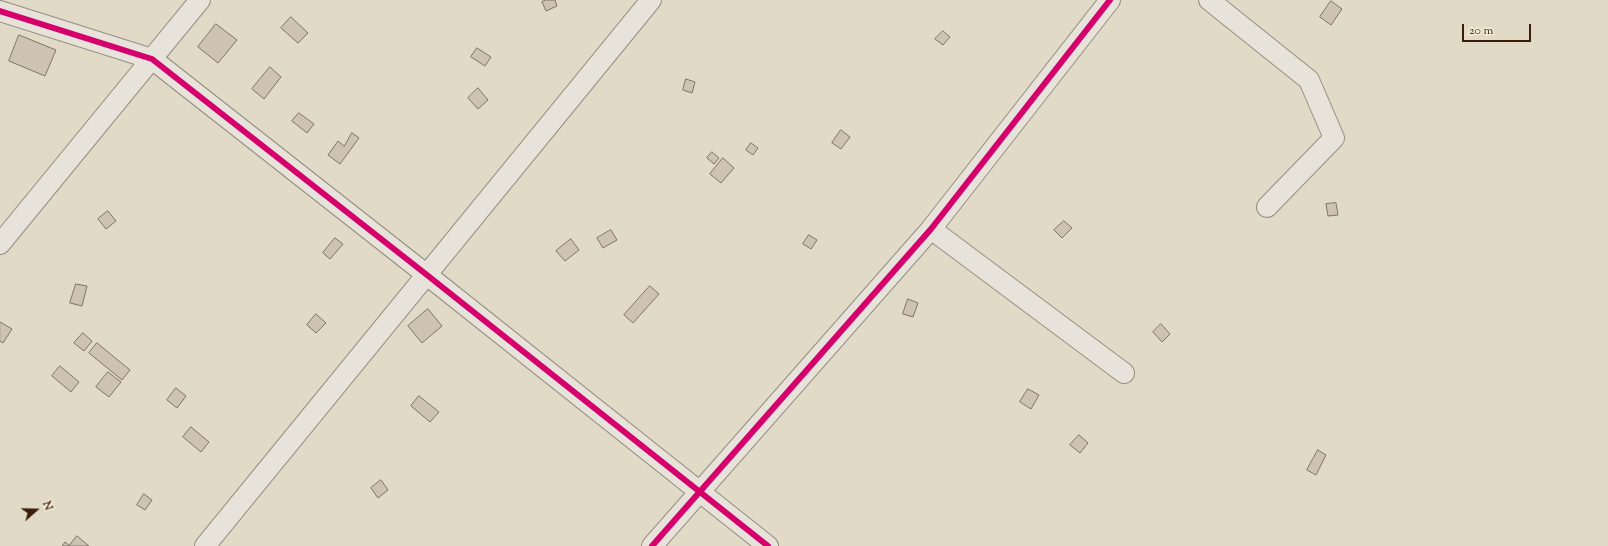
<!DOCTYPE html>
<style>
body{margin:0}
#map{position:relative;width:1608px;height:546px;overflow:hidden;background:#e0dac6;font-family:"Sorts Mill Goudy",serif}
canvas{display:block}
.north{position:absolute;left:16px;top:490px;width:40px;height:40px;-webkit-text-stroke:3px #f2ebd3;paint-order:stroke;rotate:70deg;font-size:11px;font-weight:700;line-height:16px;text-align:center;color:#3c1d0a}
.north::after{content:'';display:block;margin:auto;width:14px;height:18px;background:#3c1d0a;clip-path:polygon(50% 0,100% 100%,50% 72%,0 100%)}
.scale{position:absolute;left:1462px;top:24px;width:69px;height:18px;box-sizing:border-box;border:2px solid #3c1d0a;border-top:0;padding-left:5px;font-size:12px;line-height:14px;white-space:nowrap;color:#3c1d0a;-webkit-text-stroke:3px #f2ebd3;paint-order:stroke}
</style>
<div id="map">
<canvas width="1608" height="546"></canvas>
<div class="north">N</div>
<div class="scale">20 m</div>
</div>
<script>
const g = document.querySelector('canvas').getContext('2d');
g.lineJoin = 'round';
function fillPath(path, color) { g.fillStyle = color; g.fill(path, 'evenodd'); }
function strokePath(path, color, width, dash) { g.strokeStyle = color; g.lineWidth = width; g.lineCap = dash ? 'butt' : 'round'; g.setLineDash(dash || []); g.stroke(path); }
const building = new Path2D(`
 M546,0H555L557,6L546,11L542,2Z
 M1331,1L1342,9L1331,25L1320,17Z
 M291,17L308,33L298,43L281,28Z
 M216,24L237,40L218,63L198,47Z
 M943,31L950,37L943,45L935,39Z
 M19,35L56,50L45,76L9,61Z
 M477,48L491,57L485,66L471,57Z
 M270,67L281,77L264,99L252,89Z
 M686,79L695,82L692,93L683,90Z
 M478,88L488,100L478,109L468,98Z
 M299,113L314,124L307,133L292,121Z
 M841,130L850,137L841,149L832,143Z
 M352,133L359,138L340,164L328,155L338,141L344,146Z
 M751,143L758,148L753,155L746,150Z
 M712,152L719,158L714,164L707,158Z
 M723,158L734,168L721,183L710,174Z
 M1336,203L1338,215L1328,216L1326,204Z
 M108,211L116,221L106,229L98,219Z
 M1064,221L1072,228L1062,238L1054,230Z
 M611,230L617,240L603,248L597,238Z
 M809,235L817,240L811,249L803,244Z
 M335,238L343,244L330,259L323,253Z
 M571,239L579,250L565,261L556,251Z
 M76,284L87,286L82,306L70,303Z
 M650,286L659,294L633,323L624,315Z
 M908,299L918,303L913,317L903,314Z
 M428,309L442,326L422,343L408,326Z
 M316,314L326,323L316,333L307,325Z
 M0,322L12,329L3,343L0,341Z
 M1161,324L1170,334L1162,342L1153,332Z
 M83,333L92,341L84,351L74,343Z
 M97,343L130,370L122,380L89,353Z
 M60,366L79,382L71,392L52,376Z
 M108,372L121,382L109,397L96,387Z
 M176,388L186,396L177,408L167,400Z
 M1028,389L1039,395L1031,409L1020,402Z
 M419,396L439,412L430,422L411,406Z
 M191,427L209,442L201,452L183,437Z
 M1079,435L1088,443L1080,453L1070,445Z
 M1318,450L1326,455L1316,475L1307,470Z
 M381,480L388,490L378,498L371,488Z
 M144,494L152,500L145,510L137,505Z
 M77,536L89,546H62L65,542L69,545Z`);
fillPath(building, '#cec2b2');
strokePath(building, '#7d7467', 1);
const minor = new Path2D(`
 M1209,0L1309,80L1334,138L1267,207
 M0,11L152,59L427,275L768,546
 M931,229L1124,373
 M0,244L200,0
 M205,546L651,0
 M652,546L931,229L1110,0`);
strokePath(minor, '#958e80', 22);
strokePath(minor, '#e7e3da', 20);
strokePath(new Path2D(`
 M0,11L152,59L427,275L768,546
 M652,546L931,229L1110,0`), '#d6006c', 6);
</script>
